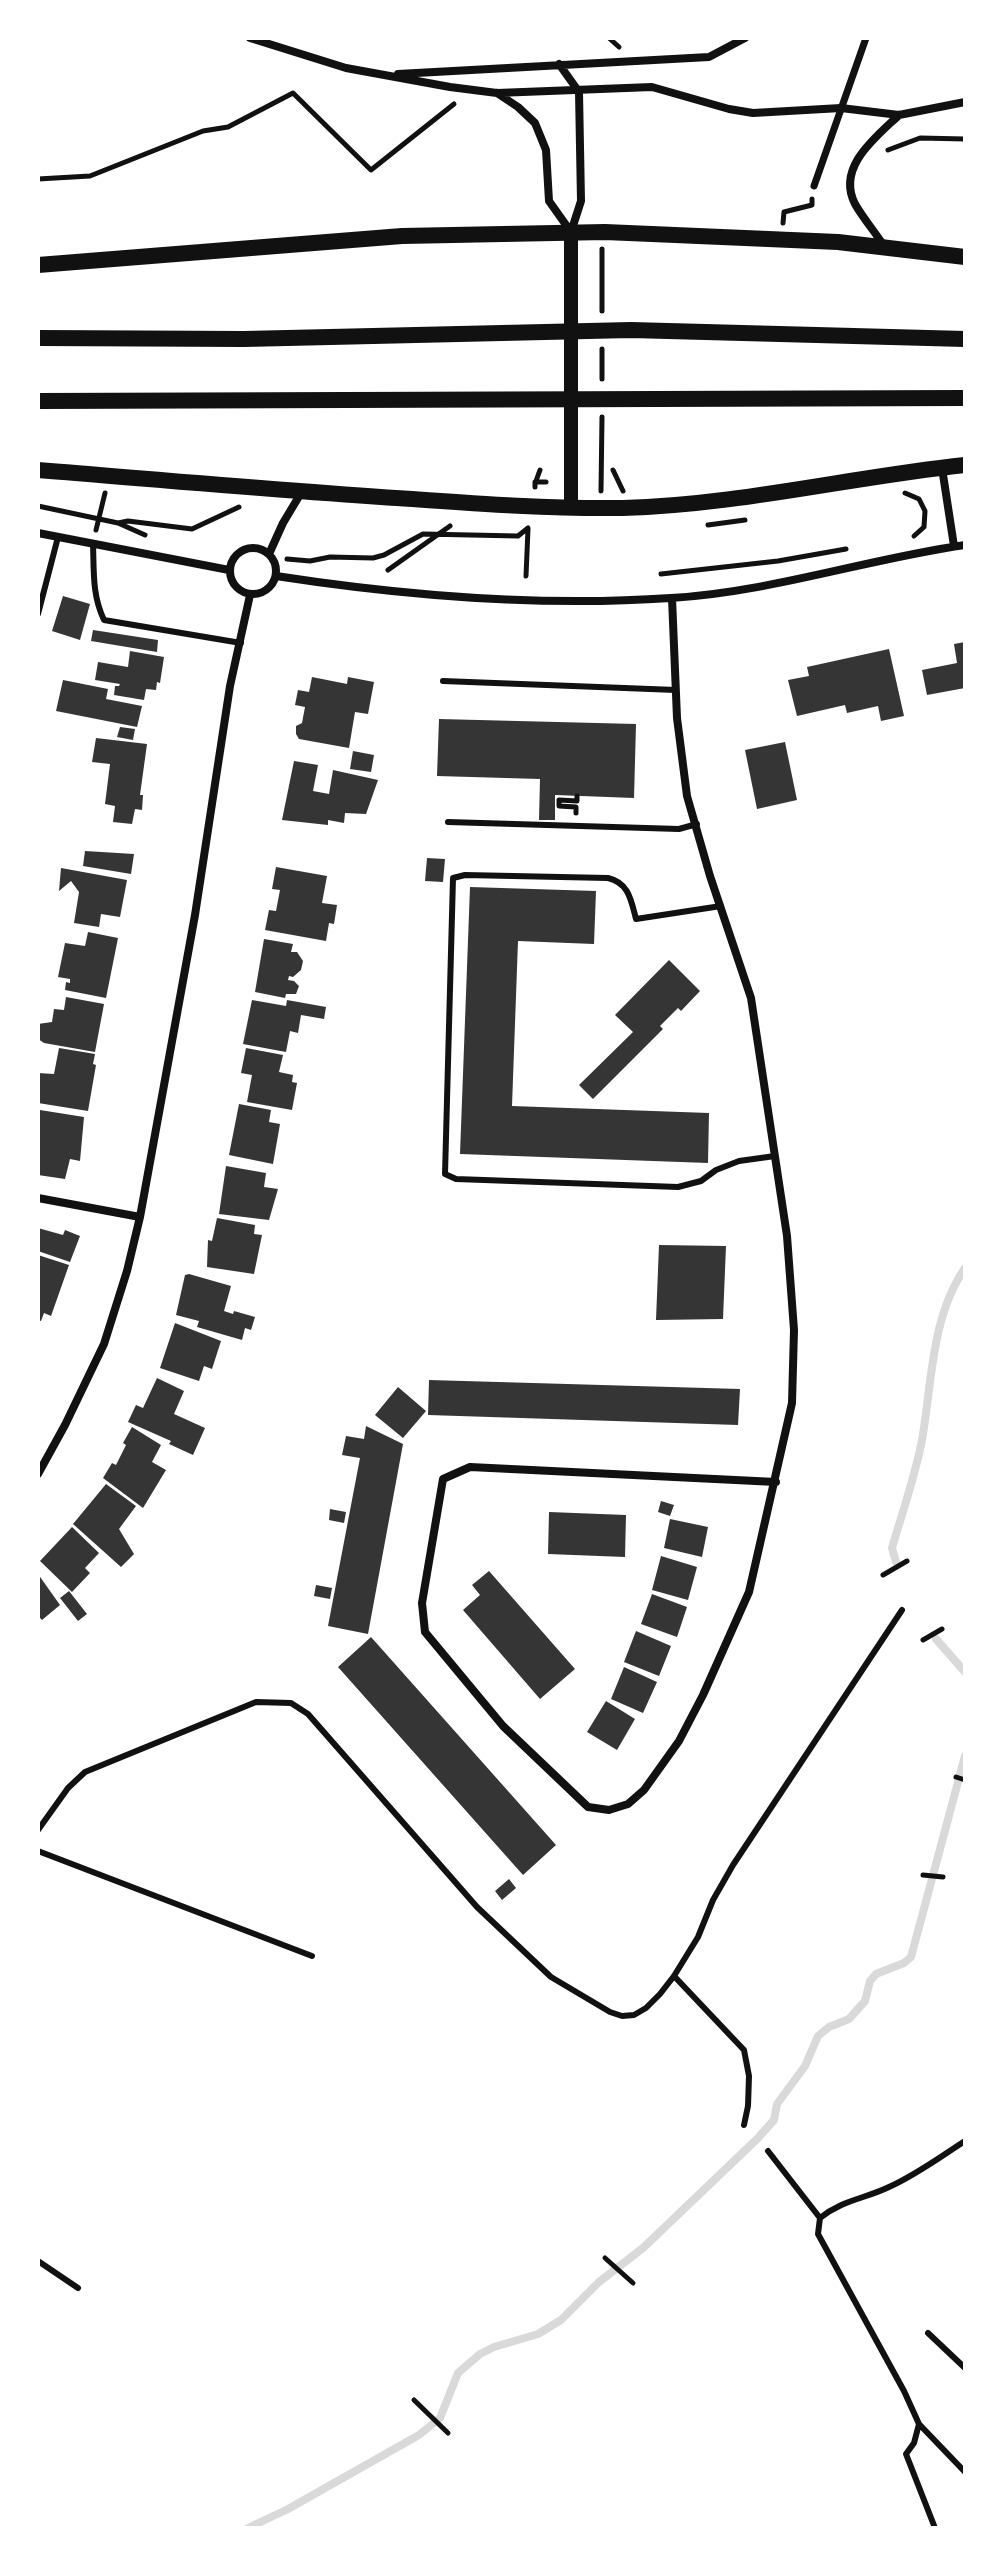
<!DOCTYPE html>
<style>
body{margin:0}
#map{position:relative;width:1003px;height:2566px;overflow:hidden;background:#fff;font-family:"Zilla Slab",serif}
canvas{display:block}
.frame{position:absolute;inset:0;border:40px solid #fff;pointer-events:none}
</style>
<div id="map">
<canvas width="1003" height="2566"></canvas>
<div class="frame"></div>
</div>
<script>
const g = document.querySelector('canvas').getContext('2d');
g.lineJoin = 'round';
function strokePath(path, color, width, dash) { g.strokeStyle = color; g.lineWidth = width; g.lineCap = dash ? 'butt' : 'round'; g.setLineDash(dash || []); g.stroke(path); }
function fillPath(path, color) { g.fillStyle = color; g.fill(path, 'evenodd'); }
strokePath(new Path2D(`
 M896,1562L892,1548C902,1513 915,1477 922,1440C932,1383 931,1317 965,1268
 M936,1639L965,1672
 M248,2528L288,2509L419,2435L440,2418L458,2373L480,2354L494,2347L538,2334L561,2320L599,2282L643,2248L757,2139L774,2120L777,2104L805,2066L818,2036L829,2027L849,2019L865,2001L870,1981L876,1974L904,1963L911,1957L965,1756`), '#d9d9d9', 8);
fillPath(new Path2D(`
 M63,596L90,604L80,640L52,631Z
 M93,630L158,640L157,652L91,641Z
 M965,642V688L927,695L922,670L957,663L954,644Z
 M889,649L904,716L881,721L878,706L847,713L845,705L797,716L788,680L809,676L807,667Z
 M130,651L164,657L160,683L157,682L156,690L146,689L144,700L114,695L115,686H119L120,684L95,680L98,662L128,667Z
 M312,677L347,684L348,677L374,682L368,714L355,712L349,748L299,739L296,734V726L302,723L305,707L295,705L298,690L309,692Z
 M63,680L108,689L106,699L142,706L137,727L56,711Z
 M439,719L636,724L634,798L555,795V820H539L540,779L437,776Z
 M120,727L135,729L133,740L117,737Z
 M96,738L147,744L140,795H143L142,810L135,809L132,824L113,822L115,806L105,804L110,764L92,762Z
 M785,742L797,800L757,809L745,750Z
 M353,751L374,755L371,772L350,769Z
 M294,761L318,765L313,791L329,794L333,770L378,780L366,814L345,813L344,823L328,820V825L282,820Z
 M85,851L134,854L131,874L83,866Z
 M427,858L445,859L443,882L425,881Z
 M276,867L327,876L322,903L337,905L334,924L329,923L326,941L265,930L269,910L276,911L280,890L272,889Z
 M61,868L127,880L120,917L101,914L99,927L74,923L79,892L71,881L59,891Z
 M470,887L596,891L594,944L518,941L512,1106L709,1113L708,1163L460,1154Z
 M88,932L118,938L106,998L65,990L66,982L70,983V979L58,977L65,943L85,946Z
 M264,939L293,944L291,952H297L303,961L301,970L293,977L289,976L288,980L294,981L299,986L296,994H286L285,998L255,992Z
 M669,960L700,991L681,1011L678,1008L660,1026L663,1029L593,1099L579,1085L633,1032L615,1015Z
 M66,997L104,1004L95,1052L44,1043L38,1039V1024L52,1022L54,1009L64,1010Z
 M252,1000L286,1006L287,1000L326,1007L324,1019L301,1015L298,1033L290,1031L286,1052L243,1044Z
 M59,1048L95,1054L93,1064L96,1065L88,1111L38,1103V1073L54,1074Z
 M246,1048L283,1055L279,1072L293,1075L292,1082L297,1083L292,1110L247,1102L252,1075L241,1073Z
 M239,1104L271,1110L269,1122L280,1124L273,1164L229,1155Z
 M40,1110L84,1117L80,1161L70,1159L65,1179L38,1175Z
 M226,1166L266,1173L264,1187L278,1189L269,1220L219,1214Z
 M217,1218L255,1225L254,1234L262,1235L254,1274L207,1267L208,1240L212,1241Z
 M38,1228L63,1235L65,1230L80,1236L70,1262L38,1251Z
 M659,1245L726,1246L723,1319L656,1320Z
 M38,1255L69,1265L51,1316L44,1313L41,1321L38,1320Z
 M189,1274L231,1286L224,1311L233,1314L234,1311L255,1317L251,1330L245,1328L242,1340L197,1327L199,1321L176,1315L185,1275Z
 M175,1323L221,1341L212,1369L204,1366L199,1381L160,1368Z
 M157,1378L184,1391L174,1414L205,1428L193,1455L169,1444L171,1441L128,1422L136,1405L143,1408Z
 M429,1380L740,1389L738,1425L428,1415Z
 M398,1387L426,1411L403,1438L375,1415Z
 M366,1426L403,1444L368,1634L328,1626L360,1458L342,1455L346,1436L364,1439Z
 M132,1427L161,1445L152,1462L166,1470L143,1508L103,1478L112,1463L116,1465L126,1445L123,1443Z
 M106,1484L136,1506L119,1529L134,1554L121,1567L73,1524Z
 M661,1501L674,1505L670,1516L658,1512Z
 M330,1509L346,1512L344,1523L329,1520Z
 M549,1512L626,1515L625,1557L548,1554Z
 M670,1519L708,1527L702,1557L664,1548Z
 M72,1527L99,1553L85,1568L90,1573L72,1592L40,1561Z
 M661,1556L697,1567L688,1600L652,1590Z
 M489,1571L575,1669L540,1699L463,1610L480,1595L472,1585Z
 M38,1574L60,1605L42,1620L40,1618L38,1619Z
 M316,1585L332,1588L330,1599L314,1596Z
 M69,1591L87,1614L78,1621L60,1598Z
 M652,1594L687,1607L677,1637L641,1624Z
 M636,1631L671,1646L659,1676L624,1662Z
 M371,1637L556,1845L523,1875L338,1667Z
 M624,1667L657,1682L643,1713L611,1699Z
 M606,1701L635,1719L617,1750L587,1732Z
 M509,1879L516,1888L502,1900L495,1891Z`), '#353535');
strokePath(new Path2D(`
 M609,38L619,47
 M888,150L920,138L965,139
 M38,179L90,176L203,131L228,127L293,93L371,170L454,104
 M783,223L784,212L812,205V199
 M602,249V311
 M602,349V379
 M613,470L623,491
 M536,481L540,470
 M535,487V482H546
 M601,491L602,417
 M905,493L919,499L925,511L924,527L914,536
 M38,506L118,523L145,535
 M118,523L128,521L192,529L239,507
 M708,525L745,520
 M96,530L105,493
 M287,559L310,561L330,557L373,558L384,555L423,534L518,536L528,528
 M388,570L450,526
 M661,574L778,561L846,549
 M526,576L528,529
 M576,813V807L559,806V800L577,801V796
 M883,1575L907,1561
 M923,1640L942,1629
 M956,1777L965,1780
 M923,1875L943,1877
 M605,2258L633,2283
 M414,2400L448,2433`), '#111', 5);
strokePath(new Path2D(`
 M93,543C94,571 92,595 104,620L241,643
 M38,614L58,537
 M443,681L676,690
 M448,822L679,829L697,824
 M721,906L636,919C631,900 629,883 608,878L465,875L453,878L445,1174L456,1179L678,1187L701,1181L716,1170L739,1161L775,1156
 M38,1830L68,1788L85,1772L256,1702L291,1703L308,1714L477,1907L551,1977L610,2012L622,2016L634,2015L646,2008L660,1994L674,1976L698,1937L713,1900L733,1865L902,1610
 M38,1851L312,1956
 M674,1976L744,2050L749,2076L748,2106L744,2125
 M768,2151L820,2218
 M38,2261L78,2288
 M928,2333L965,2368
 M919,2424L965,2472
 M935,2528L906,2454L914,2443L919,2424L904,2391L818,2234L820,2218C842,2200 864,2199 889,2187C916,2175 940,2157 965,2141`), '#111', 6);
strokePath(new Path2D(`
 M814,186L866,38`), '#111', 7);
strokePath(new Path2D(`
 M250,38L346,68L450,87L497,93L652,87L729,109L753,113L841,108L899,115L965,102
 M559,64L579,92L581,201L571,232
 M398,74L709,57L745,38
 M497,93L518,107L535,123L546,150L549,201L571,232
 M884,246C875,232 863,218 855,204C836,167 876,137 899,115
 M942,468L954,546
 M38,533L229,570
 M230 571a23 23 0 1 1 46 0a23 23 0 1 1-46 0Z
 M269,554L283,523L301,493
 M276,576C406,596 539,607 671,598C771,592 867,559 965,545
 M672,598L677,718L687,796L710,876L751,998L787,1236L794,1330L792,1403L749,1592L703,1695L679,1741L644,1790L628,1804L609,1810L588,1807L503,1726L425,1632L422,1603L443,1479L470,1467L776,1482
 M38,1198L140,1217
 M38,1474L65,1425L104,1344L127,1271L140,1217L195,915L230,686L250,595`), '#111', 8);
strokePath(new Path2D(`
 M571,232V507`), '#111', 14);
strokePath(new Path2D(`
 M38,265L402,236L605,232L838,242L965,257
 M38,338L244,339L631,330L965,339
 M38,401L965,398
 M38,470C163,480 287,491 412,499C482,504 552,509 623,508C738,505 851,477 965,465`), '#111', 16);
</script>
